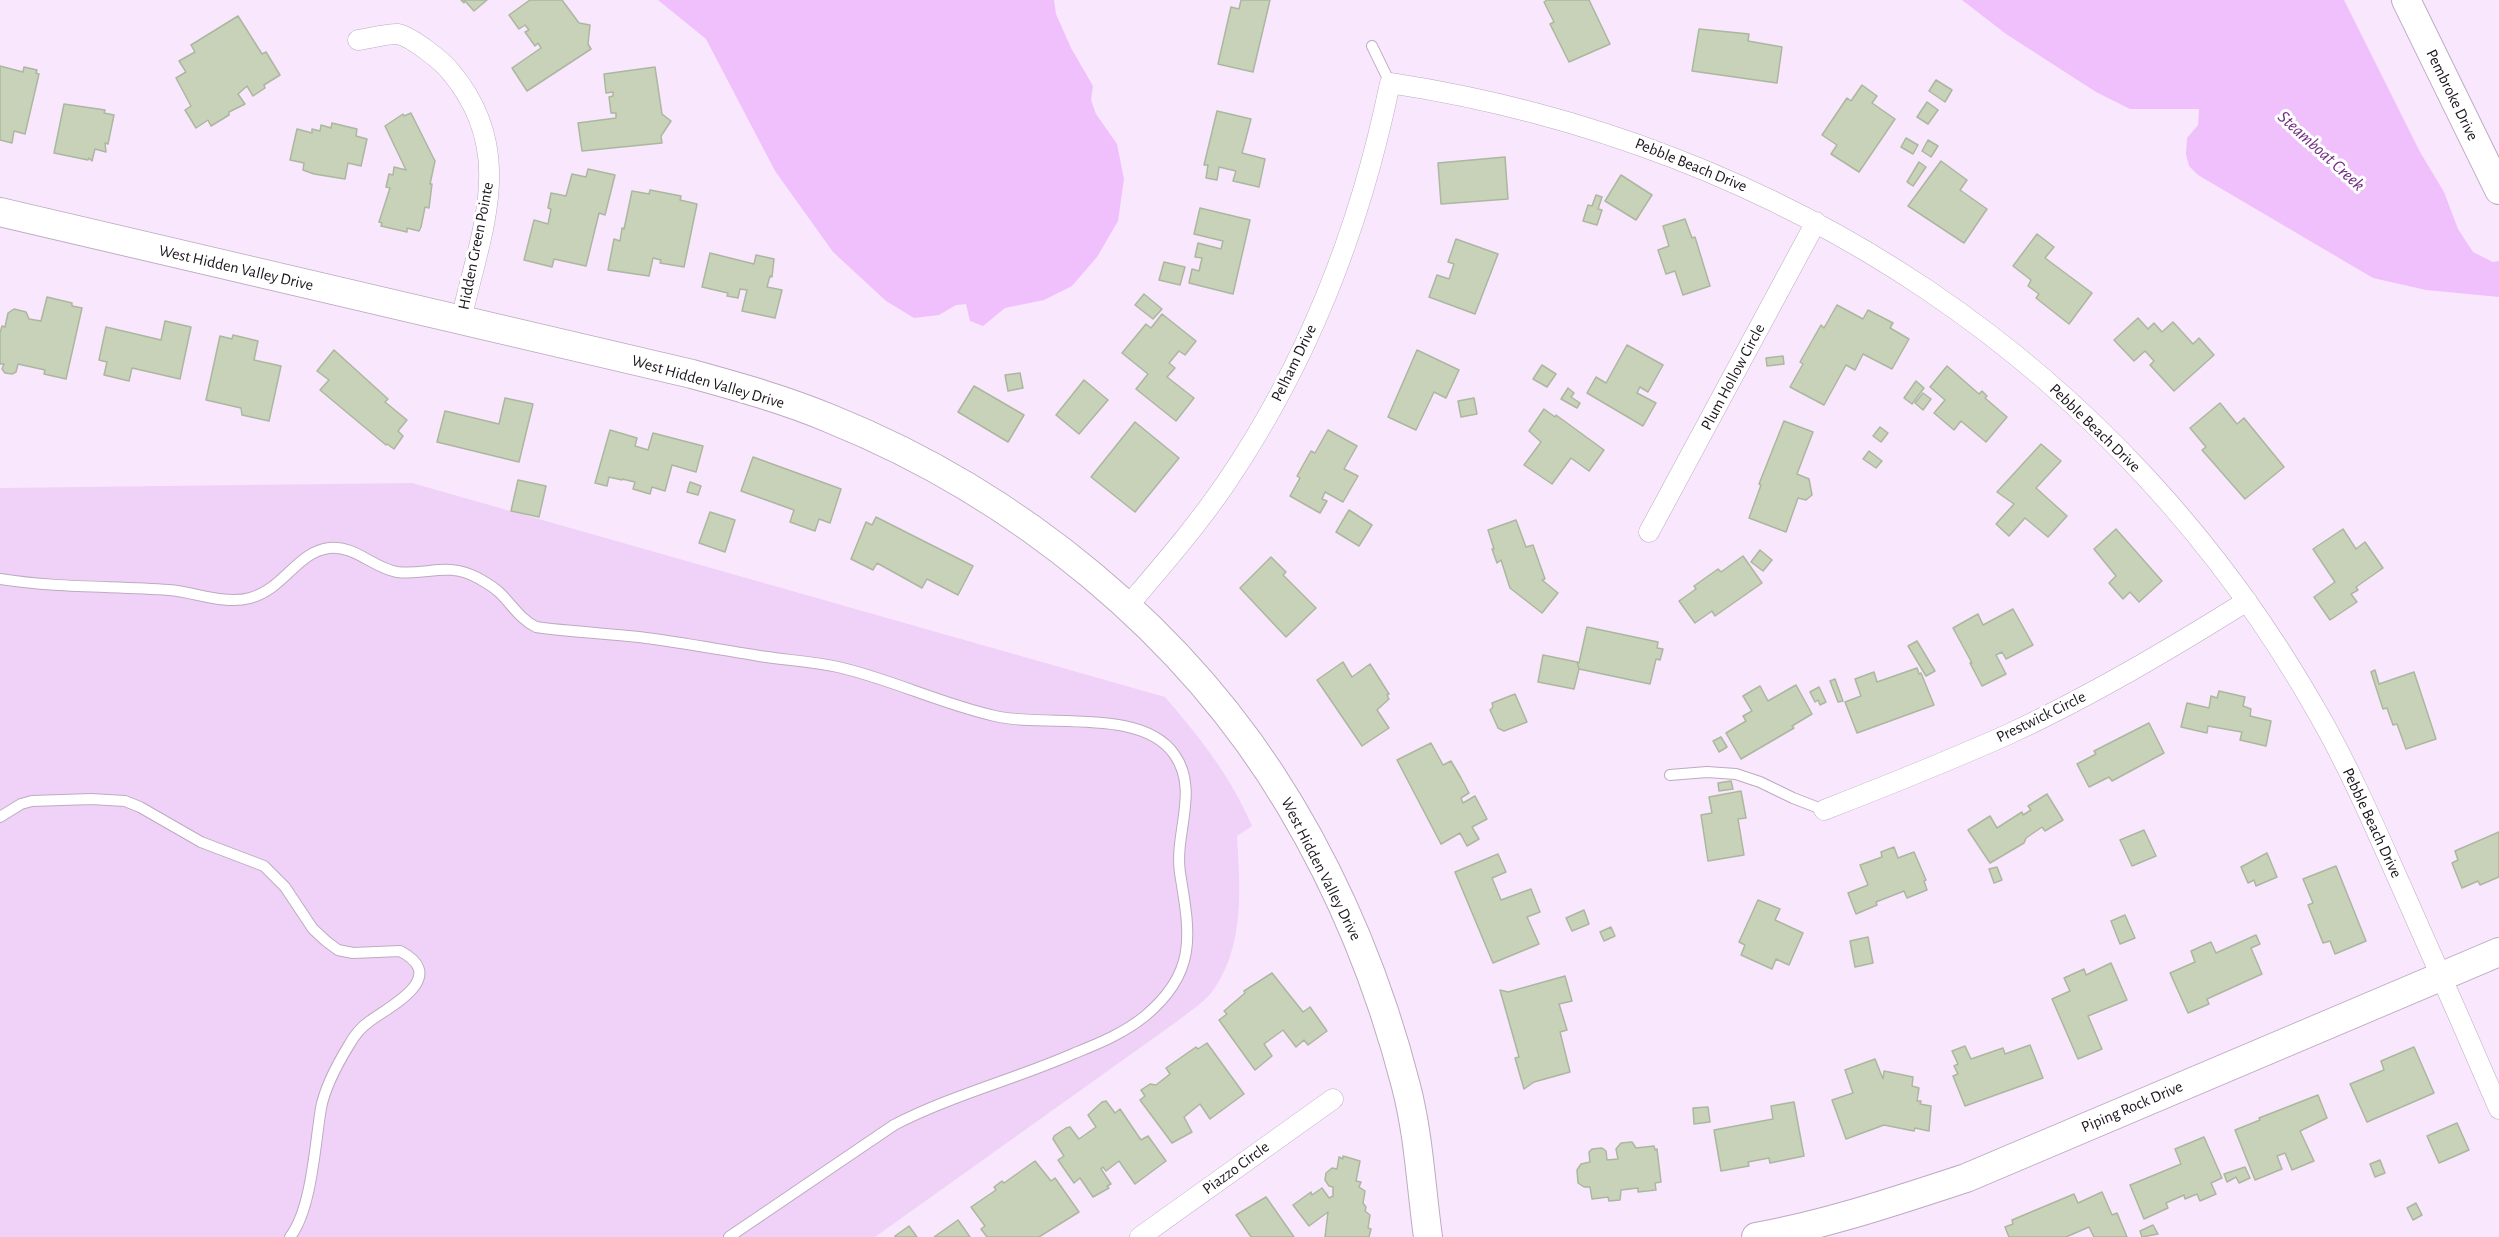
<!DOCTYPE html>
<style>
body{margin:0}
canvas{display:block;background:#f8e7fd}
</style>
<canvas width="2499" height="1237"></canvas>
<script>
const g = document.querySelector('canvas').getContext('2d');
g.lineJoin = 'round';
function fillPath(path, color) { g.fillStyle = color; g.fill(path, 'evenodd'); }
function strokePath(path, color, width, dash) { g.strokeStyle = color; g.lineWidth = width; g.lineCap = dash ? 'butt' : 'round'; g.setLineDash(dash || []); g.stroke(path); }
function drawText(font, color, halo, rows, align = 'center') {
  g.font = font + ' "Alegreya Sans",sans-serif'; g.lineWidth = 6; g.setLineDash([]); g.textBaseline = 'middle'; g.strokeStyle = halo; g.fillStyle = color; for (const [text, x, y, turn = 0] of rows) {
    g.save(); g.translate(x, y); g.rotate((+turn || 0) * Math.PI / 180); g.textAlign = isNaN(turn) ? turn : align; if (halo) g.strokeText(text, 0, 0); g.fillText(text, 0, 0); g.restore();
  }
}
fillPath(new Path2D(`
 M412,483L1165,697C1201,739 1230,775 1252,826L1237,836C1240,887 1245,944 1214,989C1206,1001 1190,1011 1179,1020L875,1237H0V488Z`), '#f0d2f8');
fillPath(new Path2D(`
 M658,0H1054L1056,14L1071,48L1093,86L1091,100L1096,114L1117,144L1124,179L1118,221L1097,257L1072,286L1044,300L1005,308L983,326L970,321L966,304L956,305L939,315L914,318L886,301L833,252L775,171L706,39Z
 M1962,0H2344L2420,152L2444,192L2458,229L2473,252L2493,262L2499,261V297L2426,290L2373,278L2198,175L2189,166L2186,154L2187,138L2198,125L2199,109H2130L2096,92L2006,34Z`), '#f0c0fd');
const building = new Path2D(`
 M461,0H487L474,11L465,1L464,3Z
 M530,0H562L579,23L590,25L588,44L591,49L527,91L512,68L541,48L538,43L535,46L525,32L529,30L525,25L519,29L509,15Z
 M1241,0H1270L1253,72L1218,64L1231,7L1239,9Z
 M1547,0H1589L1610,44L1569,62L1550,24L1554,22L1544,2Z
 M238,16L262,54L266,52L280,75L264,85L265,88L253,96L247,86L238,94L245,104L229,112V115L211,126L208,120L196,128L185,110L191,106L176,78L186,72L179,61L195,52L191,45Z
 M1699,29L1749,34L1748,41L1782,47L1777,83L1692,71Z
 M0,66L23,72L24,67L37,70L36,73L39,74L25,134L14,131L12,143L0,140Z
 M655,67L662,114L671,121L661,136L662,143L582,151L578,123L616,118V113H611L609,97L613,96V92L606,93L604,74Z
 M1936,80L1952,90L1945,102L1929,91Z
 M1862,85L1877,96L1872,103L1895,119L1859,172L1831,154L1837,145L1822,135L1847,98L1851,101Z
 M1927,102L1938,110L1928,124L1917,117Z
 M64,104L105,110L104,113L114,115L108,144L105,143L106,152L95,149L92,161L89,158L88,160L54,153Z
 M1217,111L1251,119L1242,153L1265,159L1259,187L1233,181L1236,171L1219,167L1217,180L1206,178L1208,165H1204Z
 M411,113L435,161L430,184H432L429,208L425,207L421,227L419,231L407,228V232L381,226L382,223L379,222L390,188L386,187L389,174L393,175L394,167L406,170L385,126L403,114L404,116Z
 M332,123L357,129L356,136L367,139L361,166L348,163L345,179L314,174L303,170L304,163L290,160L297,129L312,133V129L320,131L321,125L331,128Z
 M1906,138L1918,145L1913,154L1901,147Z
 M1928,140L1938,146L1931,157L1922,151Z
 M1505,157L1508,199L1441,204L1438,163Z
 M1941,161L1967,180L1960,190L1987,209L1964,243L1908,206Z
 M1919,162L1926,167L1913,186L1907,182Z
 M588,169L615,175L605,215L599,213L586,266L554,259L552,267L524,260L534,220L548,224L551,209L548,208L551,193L566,196L572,174L586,177Z
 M1621,175L1652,195L1636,220L1605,201Z
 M650,190L681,196L680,200L697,204L684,267L660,263L661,260L653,258L649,276L608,270L614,239L620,241L622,228L624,229L632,191L649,194Z
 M1596,195L1602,197L1598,209L1602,210L1597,225L1583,221L1588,205L1592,206Z
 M1200,208L1250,220L1233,294L1189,283L1192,269L1199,271L1202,258L1195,257L1198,243L1221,249L1223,241L1194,234Z
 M1685,219L1692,238L1695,237L1710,286L1683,295L1675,271L1666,274L1658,250L1669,246L1663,226Z
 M2037,234L2054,247L2045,258L2092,293L2069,324L2036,298L2039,294L2028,286L2031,280L2013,266Z
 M1456,239L1498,254L1475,314L1429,297L1437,275L1449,279L1454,264L1448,262Z
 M710,253L754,264L756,255L774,259L772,277L770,276L767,287L782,290L775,318L742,311L747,290L740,289L738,298L727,296L728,293L702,287Z
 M1164,262L1185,267L1180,285L1159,280Z
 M1144,294L1162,309L1153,319L1135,305Z
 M47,297L72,303V306L82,308L66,379L44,374L45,370L18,364L16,372L12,374L5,373L2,369L4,364H0V333L2,326L5,327L8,313L14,309L26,312L29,319L41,321Z
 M1837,305L1863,319L1868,310L1893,323L1890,328L1909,339L1892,369L1863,354L1855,370L1846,365L1824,405L1790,387L1803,364L1800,362L1821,325L1824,328Z
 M1162,314L1196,341L1185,355L1179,351L1169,363L1175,368L1167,377L1194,398L1176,421L1136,389L1148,374L1122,353L1146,324L1151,328Z
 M2138,318L2148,329L2154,323L2162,332L2173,322L2193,344L2199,338L2214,355L2174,391L2150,365L2154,361L2145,351L2134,361L2114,340Z
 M165,321L191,327L180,379L132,368L129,381L104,375L107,362L99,360L106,327L161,340Z
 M233,335L258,341L254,360L281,366L269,421L242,415L241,408L206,400L220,336L232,339Z
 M1627,345L1663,365L1648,392L1640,387L1637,393L1656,403L1643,426L1587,393L1596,377L1606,383Z
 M334,350L388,399L385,402L407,420L398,431L403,436L394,449L387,444L386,445L320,390L329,380L317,371Z
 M1417,350L1459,370L1446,398L1434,392L1416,430L1388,417Z
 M1783,356L1784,364L1767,366L1766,358Z
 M1542,365L1556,374L1547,387L1533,379Z
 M1947,366L1979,394L1982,391L1987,396L1985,398L2007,417L1986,442L1961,421L1954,430L1934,413L1945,400L1930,387Z
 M1020,373L1023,388L1008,391L1005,375Z
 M1084,380L1108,400L1079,434L1056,415Z
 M1916,381L1924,388L1912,404L1904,398Z
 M974,386L1024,415L1008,442L958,412Z
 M1568,388L1574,393L1571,397L1580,403L1577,408L1561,399Z
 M1923,393L1931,399L1923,410L1915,403Z
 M505,398L533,404L519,462L437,442L445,411L499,424Z
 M1474,398L1477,414L1461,417L1458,401Z
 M2220,403L2237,424L2244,418L2284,467L2245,499L2202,450L2206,447L2190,428Z
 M1544,409L1555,417L1556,415L1604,450L1589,471L1571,458L1552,484L1524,465L1541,442L1529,431Z
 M1784,421L1813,432L1797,474L1809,479L1812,495L1806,500L1798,498L1786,532L1749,518L1761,485L1759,484Z
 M1135,422L1179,458L1135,512L1091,477Z
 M1880,427L1888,433L1881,442L1873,436Z
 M610,430L637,438L635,446L648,450L653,433L703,446L696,472L672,465L665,491L652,487L650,494L633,489L635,482L622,479V480L609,477L607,486L595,483Z
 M1328,430L1357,446L1344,469L1358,476L1343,502L1325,492L1322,499L1327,501L1320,513L1290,496L1300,478L1297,476L1311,451L1315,453Z
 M2041,444L2061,461L2036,488L2067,516L2048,537L2025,518L2009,536L1996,524L2014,504L1997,492Z
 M1869,451L1882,461L1876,468L1863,459Z
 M753,457L841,489L830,523L819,519L815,531L790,522L794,510L741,491Z
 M518,480L546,486L539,517L511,511Z
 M690,482L701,486L698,495L687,492Z
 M1349,510L1372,525L1359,546L1336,532Z
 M710,512L735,520L725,552L699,543Z
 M876,517L973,566L958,595L927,579L922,588L877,563L873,570L851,559L866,522L872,525Z
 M1516,520L1526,547L1533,545L1545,579L1542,580L1558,593L1542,613L1510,588L1501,560L1497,563L1492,549H1494L1488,530Z
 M2116,529L2162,581L2139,602L2130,592L2123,599L2109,583L2116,576L2094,549Z
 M2343,529L2356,549L2365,542L2383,568L2356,587L2358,590L2351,594L2357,602L2330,620L2314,597L2335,582L2313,549Z
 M1760,550L1772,560L1763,571L1751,562Z
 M1743,556L1762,583L1715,616L1712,611L1695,623L1679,601L1696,589L1694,586L1718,569L1721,572Z
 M1271,557L1286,572L1283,575L1316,608L1286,637L1240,588Z
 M2013,609L2033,645L2006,659L2002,652L1996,655L2006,674L1982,686L1970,663H1972L1953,628L1978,614L1983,625Z
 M1587,627L1658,642L1657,648L1663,649L1660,660L1656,659L1650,684L1579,669L1577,662L1579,663Z
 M1917,641L1935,671L1926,676L1908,646Z
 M1543,655L1577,662L1579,669L1574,689L1538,682Z
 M1343,662L1352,677L1370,664L1389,694L1387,695L1389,699L1377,710L1389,728L1362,746L1317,680Z
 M1917,668L1919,674L1921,673L1934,705L1857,733L1845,702L1861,696L1855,679L1874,672L1877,682Z
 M2375,670L2379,684L2414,672L2436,739L2406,749L2397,724L2393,725L2387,708L2383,709L2371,672Z
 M1835,679L1843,701L1838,702L1830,681Z
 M1796,685L1812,714L1792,726L1794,728L1741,759L1726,733L1746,721L1743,716L1752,711L1743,696L1760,686L1768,701Z
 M1819,687L1826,702L1820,705L1818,700L1815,702L1810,692Z
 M2219,691L2245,697L2243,706L2251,709L2250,716L2271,721L2266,746L2240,740L2242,732L2236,731L2208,726L2207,733L2181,727L2187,703L2209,708L2211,696L2217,698Z
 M1515,694L1527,722L1504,731L1498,728L1490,710L1493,707L1492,703Z
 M2149,723L2164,753L2112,781L2109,777L2089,787L2077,764L2096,754L2094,751Z
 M1721,737L1727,747L1719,752L1713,741Z
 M1431,743L1443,765L1451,761L1461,778L1469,793L1461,798L1463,803L1475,796L1487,819L1472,827L1479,839L1467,846L1460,833L1441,844L1397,760Z
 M1731,781L1733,789L1719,791L1718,783Z
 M1741,791L1746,818L1738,819L1744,855L1708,861L1701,815L1712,813L1709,797Z
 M2047,794L2063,820L2045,831L2042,827L2026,838L2024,843L1990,863L1968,830L1990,816L1997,828L2022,812L2023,815L2031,810L2028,806Z
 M2144,830L2156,856L2132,866L2120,840Z
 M2499,832V877L2480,885L2478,881L2462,888L2452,863L2458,860L2455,851Z
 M1894,847L1898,858L1914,852L1926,880L1924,881L1927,890L1907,898L1904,891L1876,902L1877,905L1856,914L1848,893L1868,885L1860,865L1882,857L1881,852Z
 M2267,853L2277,877L2256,886L2254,880L2248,883L2241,867Z
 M1498,854L1506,872L1492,878L1501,900L1531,889L1540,912L1527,917L1539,944L1493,963L1455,872Z
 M2336,866L2366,941L2335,954L2330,941L2323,943L2308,905L2313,903L2303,879Z
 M1997,867L2002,880L1994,883L1989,869Z
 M1758,900L1780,909L1775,920L1803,933L1789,965L1776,959L1772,969L1741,955L1745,945L1739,942Z
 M1584,910L1589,924L1572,931L1566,918Z
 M2125,915L2135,938L2120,944L2111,921Z
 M1611,927L1615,936L1604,941L1600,932Z
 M2256,935L2260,944L2251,948L2262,974L2207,999L2209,1004L2188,1013L2170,973L2195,962L2191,951L2211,942L2216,953Z
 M1868,937L1873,963L1855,967L1850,941Z
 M2111,963L2127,1000L2088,1016L2102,1049L2078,1059L2052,999L2070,991L2064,978L2084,969L2086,975Z
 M1272,973L1303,1012L1310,1007L1327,1031L1308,1045L1304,1040L1296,1047L1283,1030L1264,1044L1272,1056L1255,1070L1219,1020L1227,1014L1224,1011L1245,993L1244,991Z
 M1565,976L1572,1001L1559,1004L1567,1030L1560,1032L1570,1072L1534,1082L1524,1089L1515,1058L1519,1057L1500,990L1508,992Z
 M1207,1043L1244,1094L1210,1119L1200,1104L1184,1117L1192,1132L1172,1143L1140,1100L1145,1096L1141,1090L1150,1084L1156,1085L1170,1074L1166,1068L1196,1047L1198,1049Z
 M2030,1045L2043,1078L1965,1106L1953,1076L1958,1074L1954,1066L1958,1064L1952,1051L1965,1046L1971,1059L2003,1048L2005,1054Z
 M2414,1047L2434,1093L2367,1122L2350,1084L2384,1070L2381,1061Z
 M1875,1059L1883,1079L1884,1071L1913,1077L1912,1086L1919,1088L1917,1101H1921L1920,1104L1931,1106L1929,1131L1915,1128L1914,1131L1884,1125L1846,1139L1832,1100L1853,1093L1845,1070Z
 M2318,1095L2327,1118L2300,1131L2314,1161L2292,1170L2285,1153L2277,1156L2282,1169L2255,1180L2235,1130L2260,1120L2259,1118Z
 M1106,1101L1115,1113L1120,1109L1141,1140L1148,1136L1166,1161L1135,1184L1119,1161L1106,1171L1103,1167L1101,1169L1111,1184L1107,1186L1109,1188L1093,1197L1080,1178L1074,1183L1058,1160L1064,1156L1053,1139L1054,1136L1066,1128L1070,1127L1079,1139L1096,1127L1088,1115L1102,1102Z
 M1794,1102L1804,1156L1770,1163L1769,1158L1748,1162L1749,1166L1721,1171L1714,1130L1773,1119L1771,1106Z
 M1708,1107L1710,1122L1694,1124L1693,1108Z
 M2457,1123L2469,1150L2439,1163L2427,1136Z
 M2204,1137L2222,1178L2211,1183L2216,1194L2200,1201L2197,1194L2185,1199L2184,1195L2166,1203L2168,1208L2144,1219L2130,1185L2181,1164L2175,1149Z
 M1632,1142L1636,1148L1654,1146L1655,1150L1657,1149L1661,1182L1655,1183L1656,1190L1638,1192V1188L1621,1190L1620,1200L1609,1201L1608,1197L1592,1199L1590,1187H1584L1578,1183L1577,1170L1581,1164L1590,1162L1589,1152L1592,1149L1602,1148L1606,1151L1607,1160L1618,1159L1616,1149L1621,1143Z
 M1343,1156L1360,1161L1356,1181L1361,1182L1359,1187L1365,1191L1363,1203L1366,1207L1365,1211L1370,1215L1368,1228L1371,1229L1369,1237H1325L1328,1212L1309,1226L1293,1205L1311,1192L1312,1195L1322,1188L1329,1198L1333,1196V1187L1329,1186L1325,1180L1326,1173L1332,1168L1337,1169L1339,1157L1343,1159Z
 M2380,1160L2385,1173L2375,1177L2370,1164Z
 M1035,1161L1051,1181L1055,1178L1079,1212L1039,1237H987L981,1229L985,1226L971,1207L996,1190L994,1187L1002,1181L1004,1183Z
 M2245,1167L2250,1178L2239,1183L2236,1177L2227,1182L2224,1174Z
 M2102,1192L2112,1215L2117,1213L2127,1237H2094L2089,1227L2066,1237H2009L2005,1227L2013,1224L2012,1220L2074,1194L2078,1203Z
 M1266,1197L1294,1237H1251L1236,1215Z
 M2416,1203L2422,1215L2413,1220L2407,1208Z
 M958,1220L970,1237H934Z
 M2153,1225L2158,1234L2142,1237L2140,1231Z
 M909,1226L917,1237H895V1236Z`);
fillPath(building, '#c7d2b9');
strokePath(building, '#acb79f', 1.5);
const lane = new Path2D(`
 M1372,46L1390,83
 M0,579C56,588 112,586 169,590C195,592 224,605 250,598C284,589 297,552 329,548C355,545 373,568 397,572C427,576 446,561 478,578C485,582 494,587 500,593C513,606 520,619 536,627C571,632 605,633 639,637C678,642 716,649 754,655C782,660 810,661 838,667C891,679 941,704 995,716C1045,728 1141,707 1174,754C1200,790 1174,833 1180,873C1190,934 1198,972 1145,1016C1124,1033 1100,1043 1075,1053C1016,1079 952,1095 894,1125L729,1237
 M1670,775L1707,772L1736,774L1760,782L1793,798L1824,810
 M0,817L21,804L32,801L91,799L125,801L140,807L201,842L264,866L285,887L313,929L326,941L338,950L353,953L400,951C450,977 390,1006 370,1021C361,1027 354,1036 349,1045C338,1063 325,1087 321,1108C315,1143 312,1209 290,1237`);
const street = new Path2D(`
 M358,40C368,39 389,33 398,34C412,37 442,61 450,71C518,151 481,230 461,320
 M1649,532L1816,222
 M1127,607C1161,567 1196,527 1226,483C1308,362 1361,225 1390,83C1784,143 2122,366 2319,715C2351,771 2376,830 2402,888C2435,962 2467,1035 2499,1109
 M1824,810C1886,786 1948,761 2009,734C2091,696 2170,649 2247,601
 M1140,1237L1333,1099`);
const secondary = new Path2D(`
 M2406,0L2499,190
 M0,212L692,374C739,387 786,400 831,419C1017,494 1187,632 1290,805C1342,892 1381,989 1406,1086C1419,1136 1421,1187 1428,1237
 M1756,1237C1828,1224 1896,1201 1966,1178L2499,952`);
strokePath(lane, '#bcabc0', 12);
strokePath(street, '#bcabc0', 21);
strokePath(secondary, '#bcabc0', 30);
strokePath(lane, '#fff', 10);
strokePath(street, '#fff', 20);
strokePath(secondary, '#fff', 28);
drawText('16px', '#1a141b', '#fff', [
 ["Pembroke Drive",2452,95,64],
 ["Pebble Beach Drive",1691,165,22],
 ["Hidden Green Pointe",476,246,-79],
 ["West Hidden Valley Drive",236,268,13],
 ["Pelham Drive",1294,363,-64],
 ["Plum Hollow Circle",1733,377,-62],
 ["West Hidden Valley Drive",708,382,16],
 ["Pebble Beach Drive",2095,428,44],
 ["Prestwick Circle",2041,717,-26],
 ["Pebble Beach Drive",2372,823,65],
 ["West Hidden Valley Drive",1321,869,63],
 ["Piping Rock Drive",2132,1107,-23],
 ["Piazzo Circle",1236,1168,-36]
]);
drawText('italic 18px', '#712c82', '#fff', [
 ["Steamboat Creek",2321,151,42]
]);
</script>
